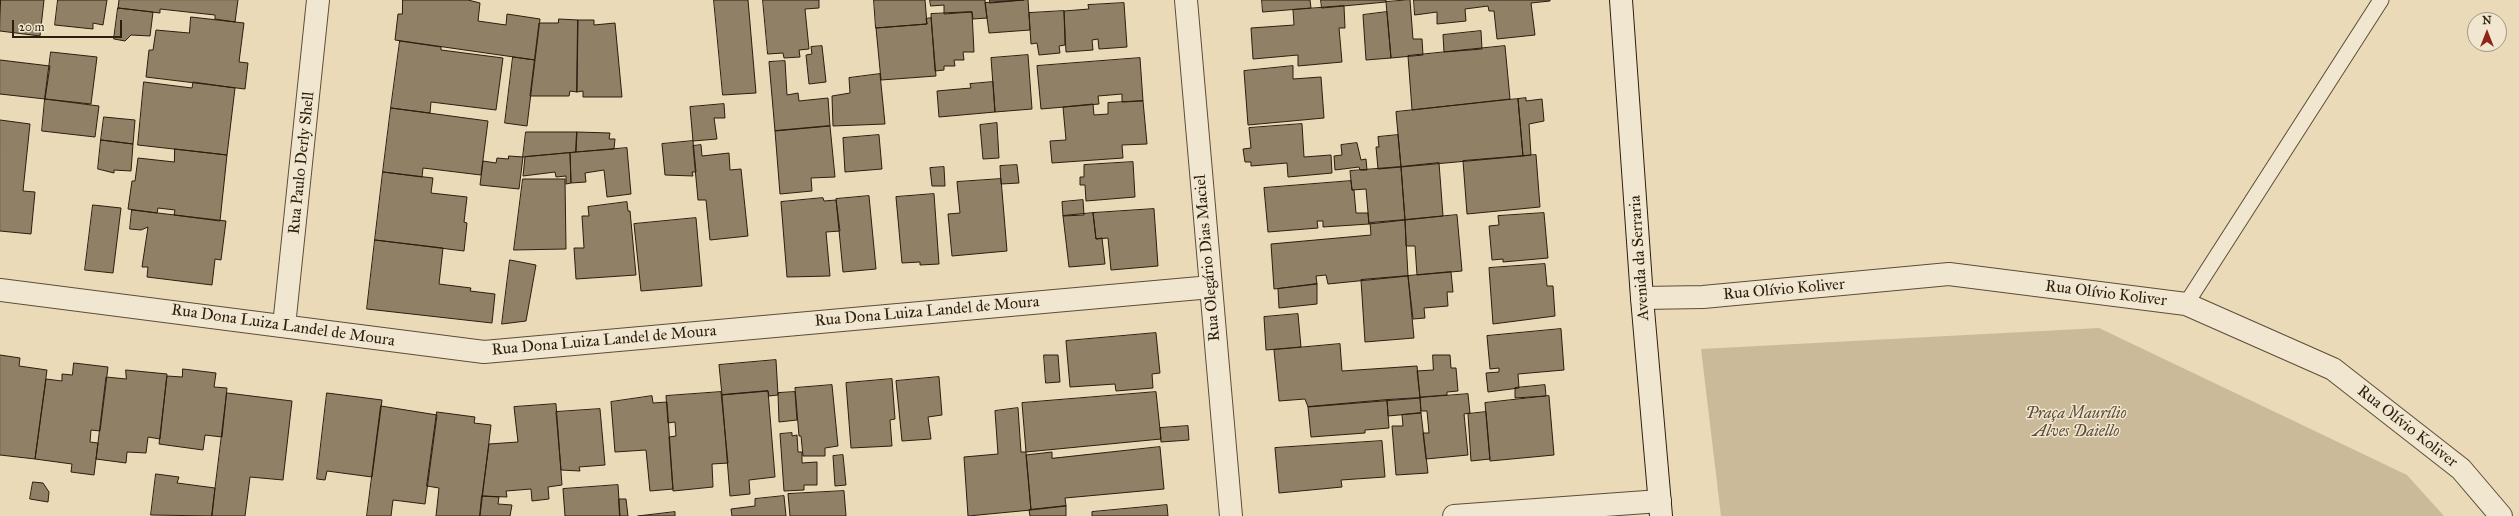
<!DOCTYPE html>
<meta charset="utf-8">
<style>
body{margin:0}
#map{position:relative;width:2519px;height:516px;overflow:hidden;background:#eadab7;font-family:"IM FELL Great Primer",serif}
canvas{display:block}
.north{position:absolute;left:2467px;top:12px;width:40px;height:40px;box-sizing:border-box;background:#f1e7d0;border:1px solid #a29783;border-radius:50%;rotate:0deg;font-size:11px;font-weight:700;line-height:16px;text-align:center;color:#2c1e0f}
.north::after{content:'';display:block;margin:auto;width:14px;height:18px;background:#8f2418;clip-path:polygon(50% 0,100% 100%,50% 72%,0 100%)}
.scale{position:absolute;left:12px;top:20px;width:110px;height:18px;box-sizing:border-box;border:2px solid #2c1e0f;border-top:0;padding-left:5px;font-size:12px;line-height:14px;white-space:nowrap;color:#2c1e0f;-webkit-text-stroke:3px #f1e7d0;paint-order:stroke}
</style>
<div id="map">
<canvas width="2519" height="516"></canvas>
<div class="north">N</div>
<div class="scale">20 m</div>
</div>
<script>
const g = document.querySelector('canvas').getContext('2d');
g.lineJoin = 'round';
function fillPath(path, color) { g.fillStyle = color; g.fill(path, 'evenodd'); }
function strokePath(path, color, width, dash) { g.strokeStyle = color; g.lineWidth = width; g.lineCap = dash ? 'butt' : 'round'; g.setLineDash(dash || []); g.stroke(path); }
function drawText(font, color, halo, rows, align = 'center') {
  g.font = font + ' "IM FELL Great Primer",serif'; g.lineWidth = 3; g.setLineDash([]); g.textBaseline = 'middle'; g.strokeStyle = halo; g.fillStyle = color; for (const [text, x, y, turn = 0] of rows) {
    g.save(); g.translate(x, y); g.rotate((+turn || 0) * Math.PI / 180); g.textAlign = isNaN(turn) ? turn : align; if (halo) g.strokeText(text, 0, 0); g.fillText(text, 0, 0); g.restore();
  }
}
fillPath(new Path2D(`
 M2099,328L2407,475L2444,516H1721L1701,349Z`), '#caba9a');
const building = new Path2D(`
 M1,0H44L40,36L0,31Z
 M58,0H107L103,25L93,23V29L55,25Z
 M238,0L235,22L215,19V15L160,9V13L118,8L119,0Z
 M403,0H468L480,3L478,21L506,25L507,14L540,19L535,60L395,40L398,14H402Z
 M714,0H748L756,93L723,95Z
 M763,0H819V8L805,9L809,49L799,50L800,57L784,58L783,53L768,54Z
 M874,0H925L927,24L876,28Z
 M930,0H985L987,18L973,19L972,12L944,14V5L931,6Z
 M990,0H1024L990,3Z
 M1028,0L1030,30L989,33L985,3Z
 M1262,0H1310L1311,8L1263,12Z
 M1321,0H1386V2L1322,8Z
 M1410,0L1413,39H1422L1423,55L1391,58L1386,2Z
 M1414,0H1550V1L1531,3L1535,35L1497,39L1494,11H1489L1488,6L1465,9L1466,21L1437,24V12L1415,15Z
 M1124,3L1127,47L1099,49L1098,39L1092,40L1093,50L1066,52L1064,11L1089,9L1088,5Z
 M1344,6L1345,28H1339L1342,62L1298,66V55L1253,59L1251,28L1294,25L1293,10Z
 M118,8L153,12L150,36L131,35L125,41L114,39Z
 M1064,11L1065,45L1059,46L1060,53L1039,55L1037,43L1031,44L1029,13Z
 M972,12L974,52H963L964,60H954L955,66H944V70L935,71L931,14Z
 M1387,12L1391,58L1366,60L1363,15Z
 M191,17L244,23L239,62L248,63L245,89L146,77L149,50H153L156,30L189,33Z
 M931,18L936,76L881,80L876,28L927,24L926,19Z
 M559,19L578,20L577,92L570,91L569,96H530L539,23H558Z
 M578,20H594V25L615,23L622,97H583V91L577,92Z
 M1481,31L1482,49L1444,52L1443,35Z
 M400,41L441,47V50L503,58L496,110L431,102L430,113L391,108Z
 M822,46L826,82L809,84L806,55L812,54L811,47Z
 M1505,46L1510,99L1412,110L1408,56Z
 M51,52L97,57L91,104L45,99Z
 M1028,55L1032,109L995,112L991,58Z
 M513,57L535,60L527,126L505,123Z
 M1140,58L1143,101L1122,102V94L1098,96L1099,104L1041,109L1037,66Z
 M0,60L50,66L45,99L0,94Z
 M785,61L787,95L798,93L799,101L828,98L830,126L775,131L769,62Z
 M1293,66V79L1321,77L1324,118L1248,125L1244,71Z
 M880,74L885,124L833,126L832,96L850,93L849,78Z
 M144,82L192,88L193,82L235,88L227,155L138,145Z
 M993,82L995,112L939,117L937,91L971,88L970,84Z
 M1526,98V101L1542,99L1544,121L1529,124L1531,155L1523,156L1518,99Z
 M45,99L99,106L95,137L42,131Z
 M1518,99L1523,156L1401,167L1396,112Z
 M1143,101L1147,144L1122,145L1123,158L1052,163L1050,141L1066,140L1063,107L1093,104L1094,115L1108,114V103Z
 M724,104L725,118H714L717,139L693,141L690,107Z
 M391,108L488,121L481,175L423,168L422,177L383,172Z
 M104,117L135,120L133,144L101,140Z
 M0,120L30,124L23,191L35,192L31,234L0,231Z
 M997,123L999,158L983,159L980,125Z
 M1302,124L1304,157L1331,155L1332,173L1288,177L1287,163L1251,166V162H1245L1243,149L1251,148L1249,128Z
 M830,126L835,177L811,178L812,191L780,194L775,131Z
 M526,132H577L576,152L523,157Z
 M577,132L610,133L609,139H615L614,149L576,152Z
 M879,135L882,169L845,172L843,138Z
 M1398,135L1401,167L1378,169L1376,147H1379L1378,137Z
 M101,140L133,144L131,171L114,170V173L98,169Z
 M693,141L696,172H692L693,176L665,175L662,144Z
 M1357,143L1361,160L1366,159L1367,170H1360L1359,167L1335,170L1334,156L1342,155L1341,145Z
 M701,145L702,156L729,153L730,170L741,169L748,236L710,240L706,200H698L693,146Z
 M627,148L631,194L607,197L604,170L585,173L586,182L571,183L570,153Z
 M175,149L227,155L220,221L174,215L175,210L158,208L157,213L128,209L132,181H135L138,158L174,162Z
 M570,153L571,183L566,184V176L556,177L555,172L523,176L525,157Z
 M1536,155L1540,207L1467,214L1463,161Z
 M509,156L523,157L519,189L480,185L483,161L496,163L497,158L508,159Z
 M1133,162L1135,197L1086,201L1085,185H1080V177H1084V165Z
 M1439,163L1443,216L1405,220L1401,167Z
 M1017,165L1019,183L1001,184L1000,166Z
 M944,167L945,186H932L930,168Z
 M1401,167L1405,220L1369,224L1366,189L1352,190L1350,171Z
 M383,172L433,178L431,193L467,197L464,222L467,223L464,251L375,240Z
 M523,179H565L566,249L514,250Z
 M1001,179L1007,251L952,256L948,214L960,213L957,182Z
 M1351,181L1352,190H1354L1356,213H1368L1369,224L1323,227V221H1317L1318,228L1268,232L1264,188Z
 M934,194L939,264L920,265V262L902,263L896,197Z
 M869,196L876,269L843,272L836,199Z
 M823,198L824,201L836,200L840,231L826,232L830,276L787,277L781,202Z
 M1083,200L1084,215L1063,216L1062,202Z
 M627,202L628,211H630L636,275L576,279L574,248H584L582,216H589L588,207Z
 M93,205L121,208L113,273L85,270Z
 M1154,209L1158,266L1111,270L1108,238L1096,239L1093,213Z
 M132,210L226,221L221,260L215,259L212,285L147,277L148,267H142L148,227L141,230L130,229Z
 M1093,213L1096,239L1102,238L1105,264L1069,267L1063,216Z
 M1544,213L1548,258L1503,262V259L1492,260L1489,226L1499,225L1498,216Z
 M1457,215L1462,271L1417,275L1415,246H1406L1405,220Z
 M696,218L702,286L641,291L634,224Z
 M1405,220L1408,276L1328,284L1326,275L1316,276L1317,284L1274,289L1271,244L1371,235L1370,223Z
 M375,240L443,248L439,284L471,288L470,291L495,294L492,323L367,309Z
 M510,260L536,265L526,321L502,324Z
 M1545,264L1547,286H1553L1555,316L1493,324L1489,268Z
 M1451,272L1453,292H1447L1448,306L1424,308L1425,318L1413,319L1408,276Z
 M1408,276L1414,338L1365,342L1361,280Z
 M1317,284V304L1279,308L1278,289Z
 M1298,314L1301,347L1266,350L1264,317Z
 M1561,329L1564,370L1518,374L1519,388L1488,392L1486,373L1499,372V368L1490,369L1487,336Z
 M1156,333L1160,373L1152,374L1153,388L1116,391L1115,384L1070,387L1066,341Z
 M1340,344L1342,371L1417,366L1420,398L1308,407L1305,399L1279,401L1274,350Z
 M0,355L20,358L19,366L47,370L35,459L0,455Z
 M1044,355H1058L1060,382L1046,383Z
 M1433,355H1450L1451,368H1456L1458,391L1447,392V395L1420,397L1417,371L1433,370Z
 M776,360L778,395L769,396L768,391L722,395L719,365Z
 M74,363L108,367L100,431L91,430L90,442L98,443L94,475L71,472L72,464L35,459L46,379L62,381V374L72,375Z
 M183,369L216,373L214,387L227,388L222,437L205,435L203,450L159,444L167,376L182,377Z
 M126,370L167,374L160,439L148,437L146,453L127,452L126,463L96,459L106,377L126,379Z
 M939,377L942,415L928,417L931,439L902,441L896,381Z
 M892,379L895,419L890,420L892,446L851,448L846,383Z
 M832,385L838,446L825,448V456H803L801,436H799L795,388Z
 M1545,385L1546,396L1515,398V388Z
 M768,391L775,477L749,480L750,494L730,496L722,395Z
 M721,392L728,463L712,464L713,487L673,491L669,437L676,436L675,422L668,423L666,396Z
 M795,392L797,420L779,422L778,393Z
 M1156,392L1161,439L1026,452L1022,403Z
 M227,393L292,401L283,480L250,477L245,516H212Z
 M327,393L382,400L372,477L327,471L325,480L317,479Z
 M1468,394L1470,413L1464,414L1468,455L1426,459L1423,433H1429L1427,411H1421L1420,398Z
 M652,396L653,403L667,402L673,489L650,491L646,450L615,452L611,402Z
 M1549,396L1554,455L1490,461L1485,403Z
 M1420,398L1421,413L1388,416L1387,400Z
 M1387,400L1389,428L1365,430V433L1311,437L1308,407Z
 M556,404L562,485L548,487L549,499L532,501L531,489L506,491L507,497L482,496L489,444L518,442L514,407Z
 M381,406L437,415L425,504L393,500L391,516H367Z
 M1018,408L1021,452H1026L1031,510L968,516L964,457L998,454L995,411Z
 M600,409L605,465L579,467L580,471L561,470L556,412Z
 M437,412L475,417L474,423L491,425L480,516H436L439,488L427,486Z
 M1486,412L1490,459L1471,461L1468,414Z
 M1421,413L1428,473L1396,475L1392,426H1403L1402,415Z
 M1188,426L1189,440L1161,442L1160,428Z
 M792,433V436L797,435L798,452H802V463L817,462V485H804V490L784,491L780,434Z
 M1382,441L1385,477L1341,480L1342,487L1279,493L1275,448Z
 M1160,447L1164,489L1065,498L1066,506L1031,510L1026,455L1052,452V458Z
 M843,455L846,485L835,486L833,456Z
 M156,474L179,477L177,483L215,488L212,516L151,515Z
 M33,482L43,483L49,492L48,502L30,499Z
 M618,485L620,516H565L563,489Z
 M844,491L846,516H790L788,494Z
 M482,496L499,497L498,504L512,505L510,516H480Z
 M784,496L786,516H732L731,509L755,506V499Z
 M619,499H626L628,516H620Z
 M1167,505L1168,516H1092V512Z
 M1066,506V516H1030L1029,510Z
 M675,512V516H638Z`);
fillPath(building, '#8f8066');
strokePath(building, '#2c1e0f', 1);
const service = new Path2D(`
 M2186,304L2381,0`);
const minor = new Path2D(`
 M1186,0L1231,516
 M0,290L484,352L1211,287
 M1642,298L1703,297L1949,274L2186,304L2333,369L2461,469L2501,516
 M284,326L318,0
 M1454,516L1660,501`);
const secondary = new Path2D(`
 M1621,0L1642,298L1661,516`);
strokePath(service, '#5c4d39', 17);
strokePath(minor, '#5c4d39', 24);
strokePath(secondary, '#2c1e0f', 24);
strokePath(service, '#f1e7d0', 15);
strokePath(minor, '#f1e7d0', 22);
strokePath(secondary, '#f1e7d0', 22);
drawText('16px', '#2c1e0f', '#f1e7d0', [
 ["Rua Paulo Derly Shell",302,163,-84],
 ["Rua Olegário Dias Maciel",1208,258,-95],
 ["Avenida da Serraria",1640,258,-94],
 ["Rua Olívio Koliver",1784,290,-5],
 ["Rua Olívio Koliver",2106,294,7],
 ["Rua Dona Luiza Landel de Moura",927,312,-5],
 ["Rua Dona Luiza Landel de Moura",283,326,8],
 ["Rua Dona Luiza Landel de Moura",604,341,-5],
 ["Rua Olívio Koliver",2407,427,38]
]);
drawText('italic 16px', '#5b4d39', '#f1e7d0', [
 ["Praça Maurílio",2076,414],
 ["Alves Daiello",2076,432]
]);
</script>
